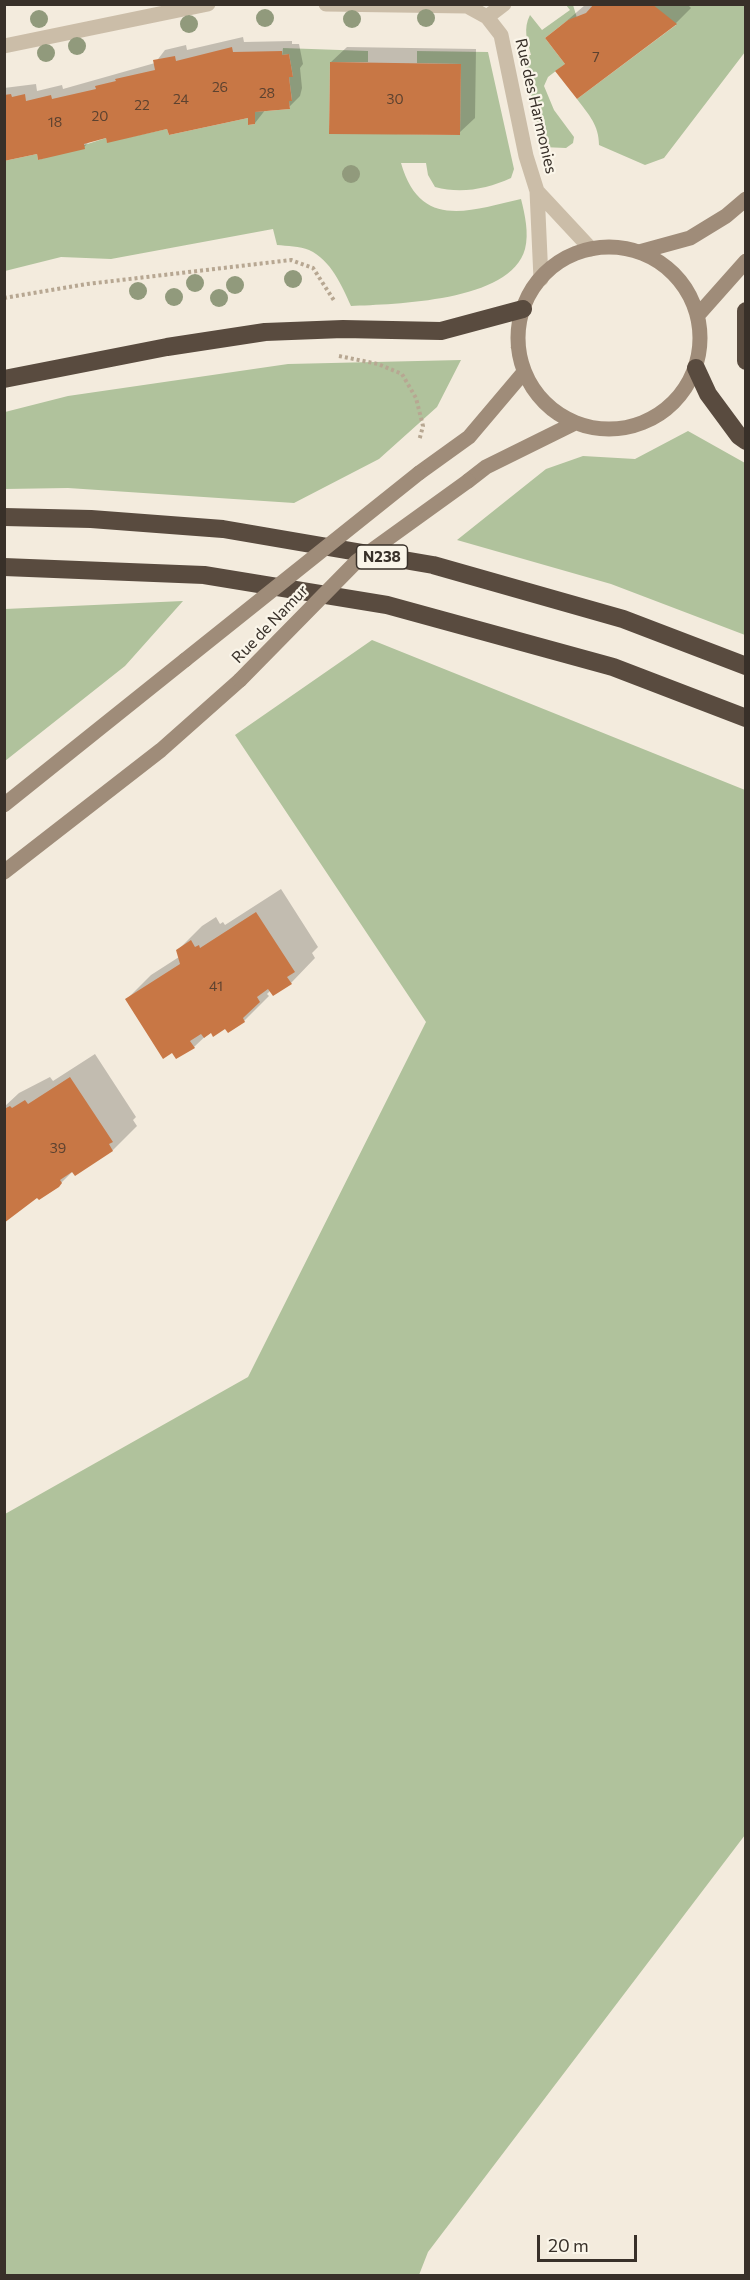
<!DOCTYPE html>
<style>
body{margin:0}
#map{position:relative;width:750px;height:2280px;overflow:hidden;background:#f3ebdd;font-family:Commissioner,sans-serif}
canvas{display:block}
.frame{position:absolute;inset:0;border:6px solid #383029;pointer-events:none}
.scale{position:absolute;left:537px;top:2235px;width:100px;height:27px;box-sizing:border-box;border:3px solid #383029;border-top:0;padding-left:8px;font-size:18px;line-height:21px;white-space:nowrap;color:#383029;-webkit-text-stroke:4px #faf5e9;paint-order:stroke}
</style>
<div id="map">
<canvas width="750" height="2280"></canvas>
<div class="frame"></div>
<div class="scale">20 m</div>
</div>
<script>
const g = document.querySelector('canvas').getContext('2d');
g.lineJoin = 'round';
function fillPath(path, color) { g.fillStyle = color; g.fill(path, 'evenodd'); }
function strokePath(path, color, width, dash) { g.strokeStyle = color; g.lineWidth = width; g.lineCap = dash ? 'butt' : 'round'; g.setLineDash(dash || []); g.stroke(path); }
function drawText(font, color, halo, rows, align = 'center') {
  g.font = font + ' Commissioner,sans-serif'; g.lineWidth = 4.5; g.setLineDash([]); g.textBaseline = 'middle'; g.strokeStyle = halo; g.fillStyle = color; for (const [text, x, y, turn = 0] of rows) {
    g.save(); g.translate(x, y); g.rotate((+turn || 0) * Math.PI / 180); g.textAlign = isNaN(turn) ? turn : align; if (halo) g.strokeText(text, 0, 0); g.fillText(text, 0, 0); g.restore();
  }
}
fillPath(new Path2D(`
 M566,5H573L577,18L568,20L545,38L565,64L548,77L544,86L554,110L574,137L573,143L566,148L542,147L523,56L531,55C527,40 523,29 530,15L542,30L570,10Z
 M652,5H745V52L664,158L645,165L599,145C599,125 589,115 577,99L676,25Z
 M283,48L368,51V62H330L329,133L460,135L461,64L417,63V51L488,52L514,169L511,178C487,189 461,194 435,187L428,175L426,163H401C420,230 469,211 521,199C525,215 529,233 525,249C511,302 394,304 351,306C342,286 331,260 309,250C300,246 287,246 277,245L273,229L111,259L61,257L5,271L4,161L37,154L38,160L106,138L107,142L167,129L169,135L248,118V125L255,124V112L290,109L289,101L292,100L289,77H293L289,54L282,55Z
 M461,360L437,407L379,459L294,503L68,488L5,489V412L68,396L288,364Z
 M688,431L745,463V635L611,584L457,540L546,469L583,456L635,459Z
 M183,601L125,666L5,761V609Z
 M372,640L745,790V1835L428,2252L419,2275H5V1514L248,1377L426,1022L235,735Z`), '#b0c29c');
fillPath(new Path2D(`
 M687,4L691,8L676,23L557,71L566,63L547,38L585,5Z
 M243,37L244,42L292,41V44H299L303,64L300,68L302,88L300,96L289,107L266,109L255,123L249,116L169,127L91,140L84,147L38,152L4,159V88L36,84L37,91L62,85L63,89L155,63L165,50L186,45L187,50Z
 M347,47L476,49L475,118L459,133L331,62Z
 M281,889L318,947L312,953L315,958L291,983L271,990L267,994L269,996L244,1021L211,1031L194,1047L127,999L151,975L179,957L177,951L202,926L216,917L220,924L223,922L225,925Z
 M95,1054L136,1117L133,1120L137,1126L113,1150L75,1174L73,1171L58,1186L38,1196L4,1221V1107L19,1093L50,1077L53,1081Z`), '#0003');
fillPath(new Path2D(`
 M594,4H652L677,24L577,99L555,71L565,64L545,38L568,20L586,13Z
 M232,47L233,52L282,51V55L289,54L293,77H289L292,101H289L290,109L255,112V124L248,125V118L169,135L167,129L107,143L106,138L84,144L85,149L38,160L37,154L4,161V95L11,94L12,97L25,94L26,101L51,95L52,99L96,89L95,86L116,81L115,79L155,70L153,60L175,56L176,61Z
 M330,62L461,64L460,135L329,134Z
 M256,912L295,972L287,977L292,984L273,996L268,989L257,997L260,1002L243,1018L245,1022L228,1033L225,1029L213,1037L211,1033L204,1038L201,1034L190,1041L195,1048L176,1059L172,1053L163,1059L125,999L180,964L176,950L191,940L195,947L199,945L200,948Z
 M70,1077L113,1142L109,1144L113,1151L75,1176L72,1172L60,1180L62,1183L59,1187L39,1200L37,1198L4,1223V1109L10,1106L12,1108L25,1100L28,1104Z`), '#c87745');
strokePath(new Path2D(`
 M4,298L87,284L291,260L313,268L335,302
 M512,349L518,341
 M339,356L378,364L402,374L416,398L423,426L419,441`), '#b7a792', 4, [3, 3]);
strokePath(new Path2D(`
 M326,4L467,6L487,17L501,35L526,156L537,191L541,279
 M487,17L504,4
 M4,46L208,4
 M537,191L591,249`), '#cbbda8', 15);
strokePath(new Path2D(`
 M518 338a91 91 0 1 1 182 0a91 91 0 1 1-182 0Z
 M639,252L690,238L726,216L746,199
 M698,315L746,261
 M419,473L469,437L524,372
 M468,481L486,467L575,423
 M4,805L185,660
 M4,872L161,750L240,680`), '#9f8c79', 15);
strokePath(new Path2D(`
 M746,311V361
 M696,368L708,394L739,436L746,441
 M4,379L167,347L265,332L343,329L441,331L523,309
 M4,517L91,519L223,529L433,565L623,619L746,666
 M4,567L204,575L387,605L613,667L746,718`), '#594b3f', 18);
strokePath(new Path2D(`
 M185,660L419,473
 M240,680L357,561L468,481`), '#9f8c79', 15);
g.fillStyle = '#919a7c';
for (const [x, y] of [
 [265,18],
 [426,18],
 [39,19],
 [352,19],
 [189,24],
 [77,46],
 [46,53],
 [351,174],
 [293,279],
 [195,283],
 [235,285],
 [138,291],
 [174,297],
 [219,298]
]) { g.beginPath(); g.arc(x, y, 9, 0, 2 * Math.PI); g.fill(); }
drawText('14px', '#5c4230', null, [
 ["7",596,57],
 ["26",220,87],
 ["28",267,93],
 ["24",181,99],
 ["30",395,99],
 ["22",142,105],
 ["20",100,116],
 ["18",55,122],
 ["41",216,986],
 ["39",58,1148]
]);
for (const [x, y, w] of [
 [382,557,51]
]) { const box = new Path2D(); box.roundRect(x - w / 2, y - 12, w, 24, 4.5); g.fillStyle = '#faf5e9'; g.fill(box); strokePath(box, '#383029', 1.5); }
drawText('bold 15px', '#383029', null, [
 ["N238",382,557]
]);
drawText('16px', '#383029', '#faf5e9', [
 ["Rue des Harmonies",536,106,77],
 ["Rue de Namur",270,624,-46]
]);
</script>
